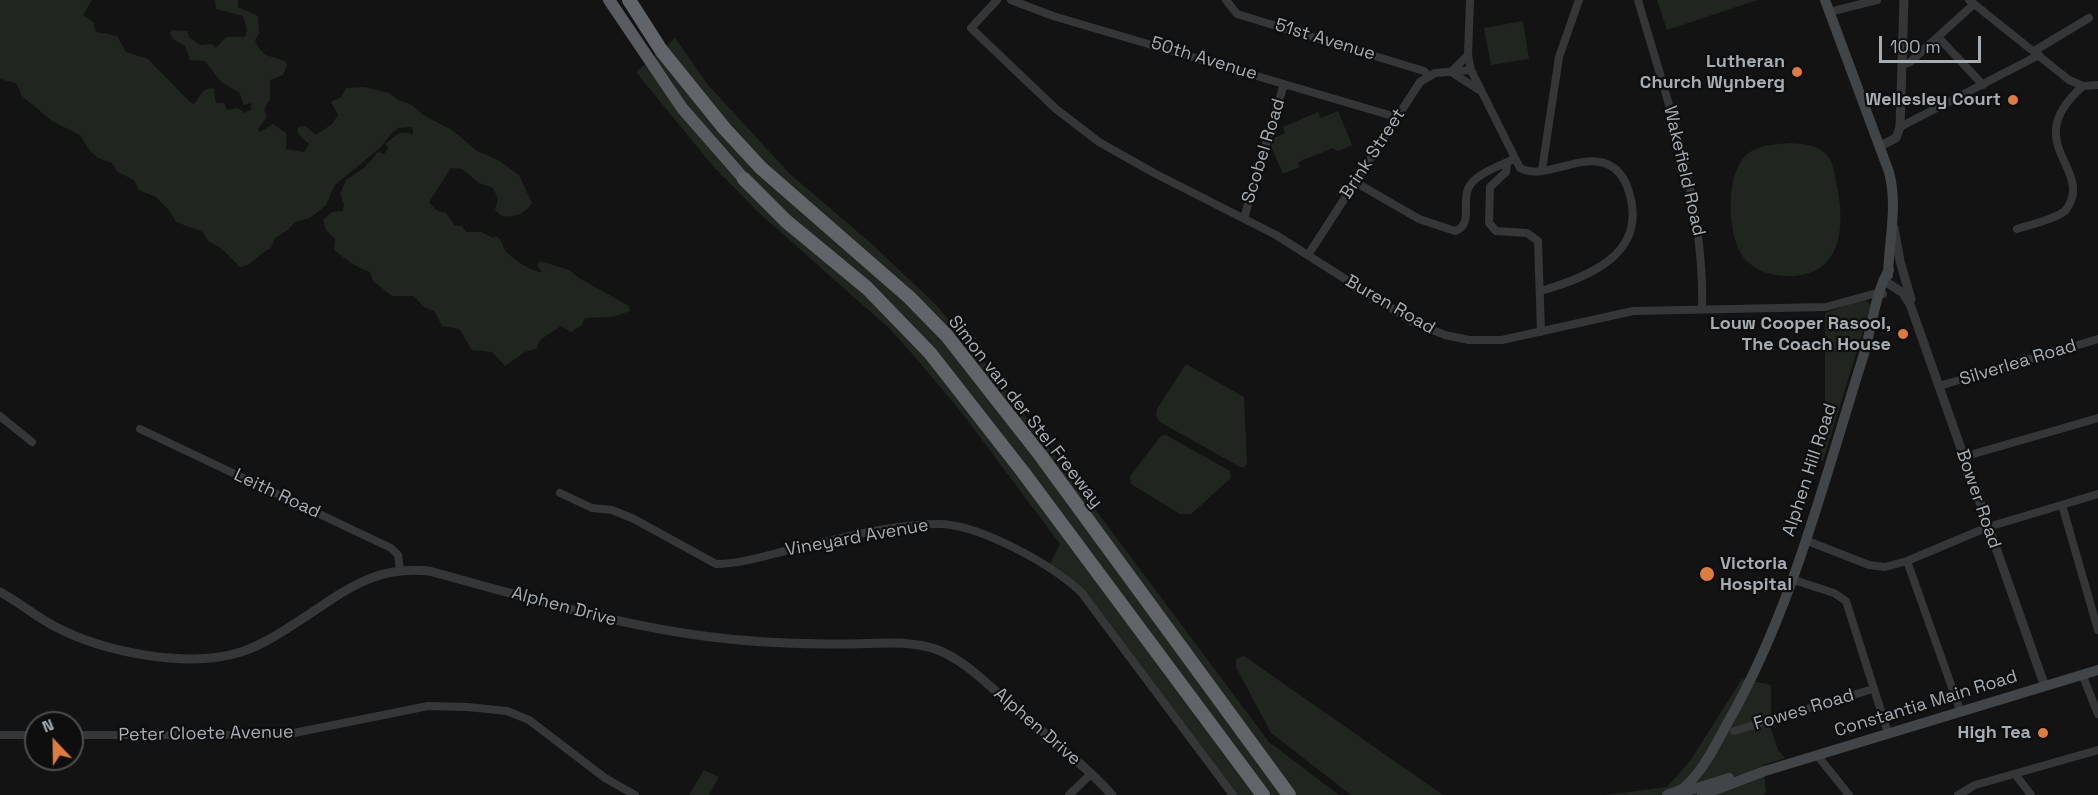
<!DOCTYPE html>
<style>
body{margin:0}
#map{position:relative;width:2098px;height:795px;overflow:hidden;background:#131314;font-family:"Space Grotesk",sans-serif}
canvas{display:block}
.north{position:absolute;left:24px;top:711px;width:60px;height:60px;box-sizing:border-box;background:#0e0e0f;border:2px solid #4b4e51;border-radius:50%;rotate:338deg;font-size:16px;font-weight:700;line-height:24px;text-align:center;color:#a6adb3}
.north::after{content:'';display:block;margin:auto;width:21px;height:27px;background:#dd7c41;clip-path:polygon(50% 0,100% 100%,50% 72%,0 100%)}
.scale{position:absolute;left:1879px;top:36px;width:102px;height:27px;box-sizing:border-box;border:3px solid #a6adb3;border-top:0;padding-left:8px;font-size:18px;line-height:21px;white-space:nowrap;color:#a6adb3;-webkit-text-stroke:4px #0e0e0f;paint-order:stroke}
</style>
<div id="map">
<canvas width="2098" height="795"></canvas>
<div class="north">N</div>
<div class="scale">100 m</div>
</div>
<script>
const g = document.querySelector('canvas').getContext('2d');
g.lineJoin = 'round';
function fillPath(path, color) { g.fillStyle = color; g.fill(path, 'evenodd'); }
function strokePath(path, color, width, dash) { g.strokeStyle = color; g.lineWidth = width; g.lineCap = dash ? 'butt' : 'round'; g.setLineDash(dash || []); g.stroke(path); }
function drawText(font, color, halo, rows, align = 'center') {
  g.font = font + ' "Space Grotesk",sans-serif'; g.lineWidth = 4.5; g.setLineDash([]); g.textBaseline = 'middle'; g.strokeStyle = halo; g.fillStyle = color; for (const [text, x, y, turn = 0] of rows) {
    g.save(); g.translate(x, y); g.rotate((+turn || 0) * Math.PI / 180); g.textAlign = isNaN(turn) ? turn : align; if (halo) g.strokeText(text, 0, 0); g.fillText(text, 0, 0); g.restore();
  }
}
fillPath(new Path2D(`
 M0,0H92L83,15L93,22L96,32L117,36L126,52L148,59L190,102L194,104C200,97 203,86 214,89L216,103H224L227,110L238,108L244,113L251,110V103L244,105L239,92L221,82L205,61L190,60L185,46L173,39L170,33L172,30L187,31L189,37L200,45L211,44L216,48L226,37H245L247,30L243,16L216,9L215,0H238V7L258,16L259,34L255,40C262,58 271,55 286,62L287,65L283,75L270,80V99L264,110L267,117L258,129L260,132L273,124L287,134L286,149L304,152L309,144L298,134V127L305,126L316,135L332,124L338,115L331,102L341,97L346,88L364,87L389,93L398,100L412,105L423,115L452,130L477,151L498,160L519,175L532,203C526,213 515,218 502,216L495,210L498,199L493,188L479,183L462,169L451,168L429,202L436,210L446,213L455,226H462L466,232H481L493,238L497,236C504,242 502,248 507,253C515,260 531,272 542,272L537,265L540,261L569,270L579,278L629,306L630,311L613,317L585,318L581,326L571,332L561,326L540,340L537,348L525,352L505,366L492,352L472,350L459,329L442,326L434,311L424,307L414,296H392L373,281L370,272C355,267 346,259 334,250L335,239L326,230L323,220L332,212L343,211L344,204L340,194L346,180L365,167L378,152L384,154L388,148L386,144C395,135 401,129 413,135V129L410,127L398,128L390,135L381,147L335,185L326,205L310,218L295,222L288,230L275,238L271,248C259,253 252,266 240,267L221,248L208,241L203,232L176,222L169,210L156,197L139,190L134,180L118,172L112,163L98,158L90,151L80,135L52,121L22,96L16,83L0,79Z
 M1657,0H1757L1667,30Z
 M1523,21L1529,59L1491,65L1484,28Z
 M675,38L708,85L790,174L873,245L936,305L991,370L1269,742L1339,795H1233L1091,604L1049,566L1060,544L962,413L915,357L890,329L758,212L712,165L636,72Z
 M1338,111L1352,145L1338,151L1333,148L1298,162L1300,167L1283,174L1271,146L1274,138L1285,133L1283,127L1318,112L1321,118Z
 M1790,143C1802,144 1816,145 1825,153C1833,160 1834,172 1836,182C1846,226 1843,278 1786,276C1772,276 1754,270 1745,259C1726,236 1724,170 1750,152C1761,145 1777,144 1790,143Z
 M1864,299L1871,305L1823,461L1820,460L1825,421V313Z
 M1186,364L1244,397L1247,463L1245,467H1240L1160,422L1156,416L1157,409Z
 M1166,435L1230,471L1231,478L1191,514H1180L1131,484L1130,476L1161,436Z
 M1244,656L1443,795H1351L1271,733L1236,667V659Z
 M1742,679L1771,685V729L1778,750L1785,758L1763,765L1766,792L1763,795H1606L1667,787L1690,761Z
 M704,770L719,777L709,795H689Z`), '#20261f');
strokePath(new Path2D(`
 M997,0L971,28L1056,109L1099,142L1154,173L1276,235L1413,322L1445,335L1469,340H1502L1633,311L1826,307L1873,294H1883
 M1011,0L1053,16L1396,117
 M1226,0L1237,14L1424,71L1428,75
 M1470,0L1468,55L1471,70L1520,168C1543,180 1574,157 1600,162C1614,164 1624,176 1628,189C1650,253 1591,276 1541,291
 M1638,0C1667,101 1705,203 1702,309
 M1969,0L2069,80L2083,86L2098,85
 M1829,12L1877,0
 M1939,38L1983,85
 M2034,51L2089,18
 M1468,55L1451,72L1479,90
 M1902,65L1910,62L1974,4
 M1900,127L2039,55
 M1507,163L1506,172L1490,187L1489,223L1496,231L1527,233L1538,241L1541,332
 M1542,170L1559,57L1579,0
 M1355,182L1419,219L1455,231C1473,225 1462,203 1468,189C1474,174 1500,166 1514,159
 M1244,218L1284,84
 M2017,229C2032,224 2053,220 2065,211C2098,169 2016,145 2083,86
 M1308,255L1420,82L1435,73L1471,70
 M1939,386L2098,339
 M0,416L32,442
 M140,429L391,548L398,555L400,570
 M1963,457L2098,418
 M560,493L592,508L612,510L634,519L716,564C741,564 768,555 793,549C840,539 890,524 938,524C979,524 1051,564 1081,592L1233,795
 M2062,505L2098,630
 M1805,540L1869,565L1885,567L1907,561L1988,527L2098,494
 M1907,561L1960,710
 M1791,579L1834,593L1846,601L1888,733
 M2082,674L2098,714
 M1734,731L1873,689
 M0,735H36
 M72,735H284L428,706L467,707L507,711L529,720L605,778L635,795
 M1817,755L1849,795
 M2015,774L2031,795
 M1069,795L1091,774
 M1958,795L1975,785L2098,750`), '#343638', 8);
strokePath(new Path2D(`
 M1880,146L1896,138L1900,127L1904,0
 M1894,228L1900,261L1911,299
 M1883,280L1903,293L1910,304L2044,684
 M0,592C19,602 35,616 54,626C103,652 187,669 241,652C265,644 287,629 308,615C350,587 377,566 429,571C526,597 621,627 721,638C762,643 802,644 843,644C875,644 908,639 938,650C968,662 993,690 1017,710C1049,738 1084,764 1112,795`), '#343638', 9);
strokePath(new Path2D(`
 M1825,0L1889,172C1898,207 1889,239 1888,275
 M1681,793L1729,778
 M1667,795C1674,792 1682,791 1687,785C1704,769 1716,744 1727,724C1792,611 1824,480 1863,357C1871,332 1876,289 1889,270
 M1702,795L1765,771L2098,670`), '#424548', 10);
strokePath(new Path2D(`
 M609,0L682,108L744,179`), '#585c60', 12);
strokePath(new Path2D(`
 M629,0L661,50L724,128L761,168L910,298L947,336L1041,456L1289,795
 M744,179L786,221L867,288L930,353L1023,472L1263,795`), '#616569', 14);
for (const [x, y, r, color] of [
 [1797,72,6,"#dd7c41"],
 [2013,100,6,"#dd7c41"],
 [1903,334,6,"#dd7c41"],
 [1707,574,8,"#dd7c41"],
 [2043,733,6,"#dd7c41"]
]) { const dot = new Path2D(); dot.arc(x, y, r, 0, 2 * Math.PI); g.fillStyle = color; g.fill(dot); strokePath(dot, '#0e0e0f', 2); }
drawText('18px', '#a6adb3', '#0e0e0f', [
 ["51st Avenue",1325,40,17],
 ["50th Avenue",1204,59,17],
 ["Scobel Road",1264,151,-73],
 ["Brink Street",1373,154,-57],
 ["Wakefield Road",1684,171,77],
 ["Buren Road",1390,305,30],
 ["Silverlea Road",2018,363,-17],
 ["Simon van der Stel Freeway",1025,412,52],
 ["Alphen Hill Road",1810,470,-72],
 ["Leith Road",277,494,25],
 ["Bower Road",1978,499,71],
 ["Vineyard Avenue",857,538,-10],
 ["Alphen Drive",564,607,15],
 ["Constantia Main Road",1926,704,-17],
 ["Fowes Road",1804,710,-17],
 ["Alphen Drive",1037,727,41],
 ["Peter Cloete Avenue",206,734,-1]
]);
drawText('bold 18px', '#a6adb3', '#0e0e0f', [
 ["Lutheran",1785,62],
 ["Church Wynberg",1785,83],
 ["Wellesley Court",2001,100],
 ["Louw Cooper Rasool,",1891,324],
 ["The Coach House",1891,345],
 ["Victoria",1720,564,"left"],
 ["Hospital",1720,585,"left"],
 ["High Tea",2031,733]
], 'right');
</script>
